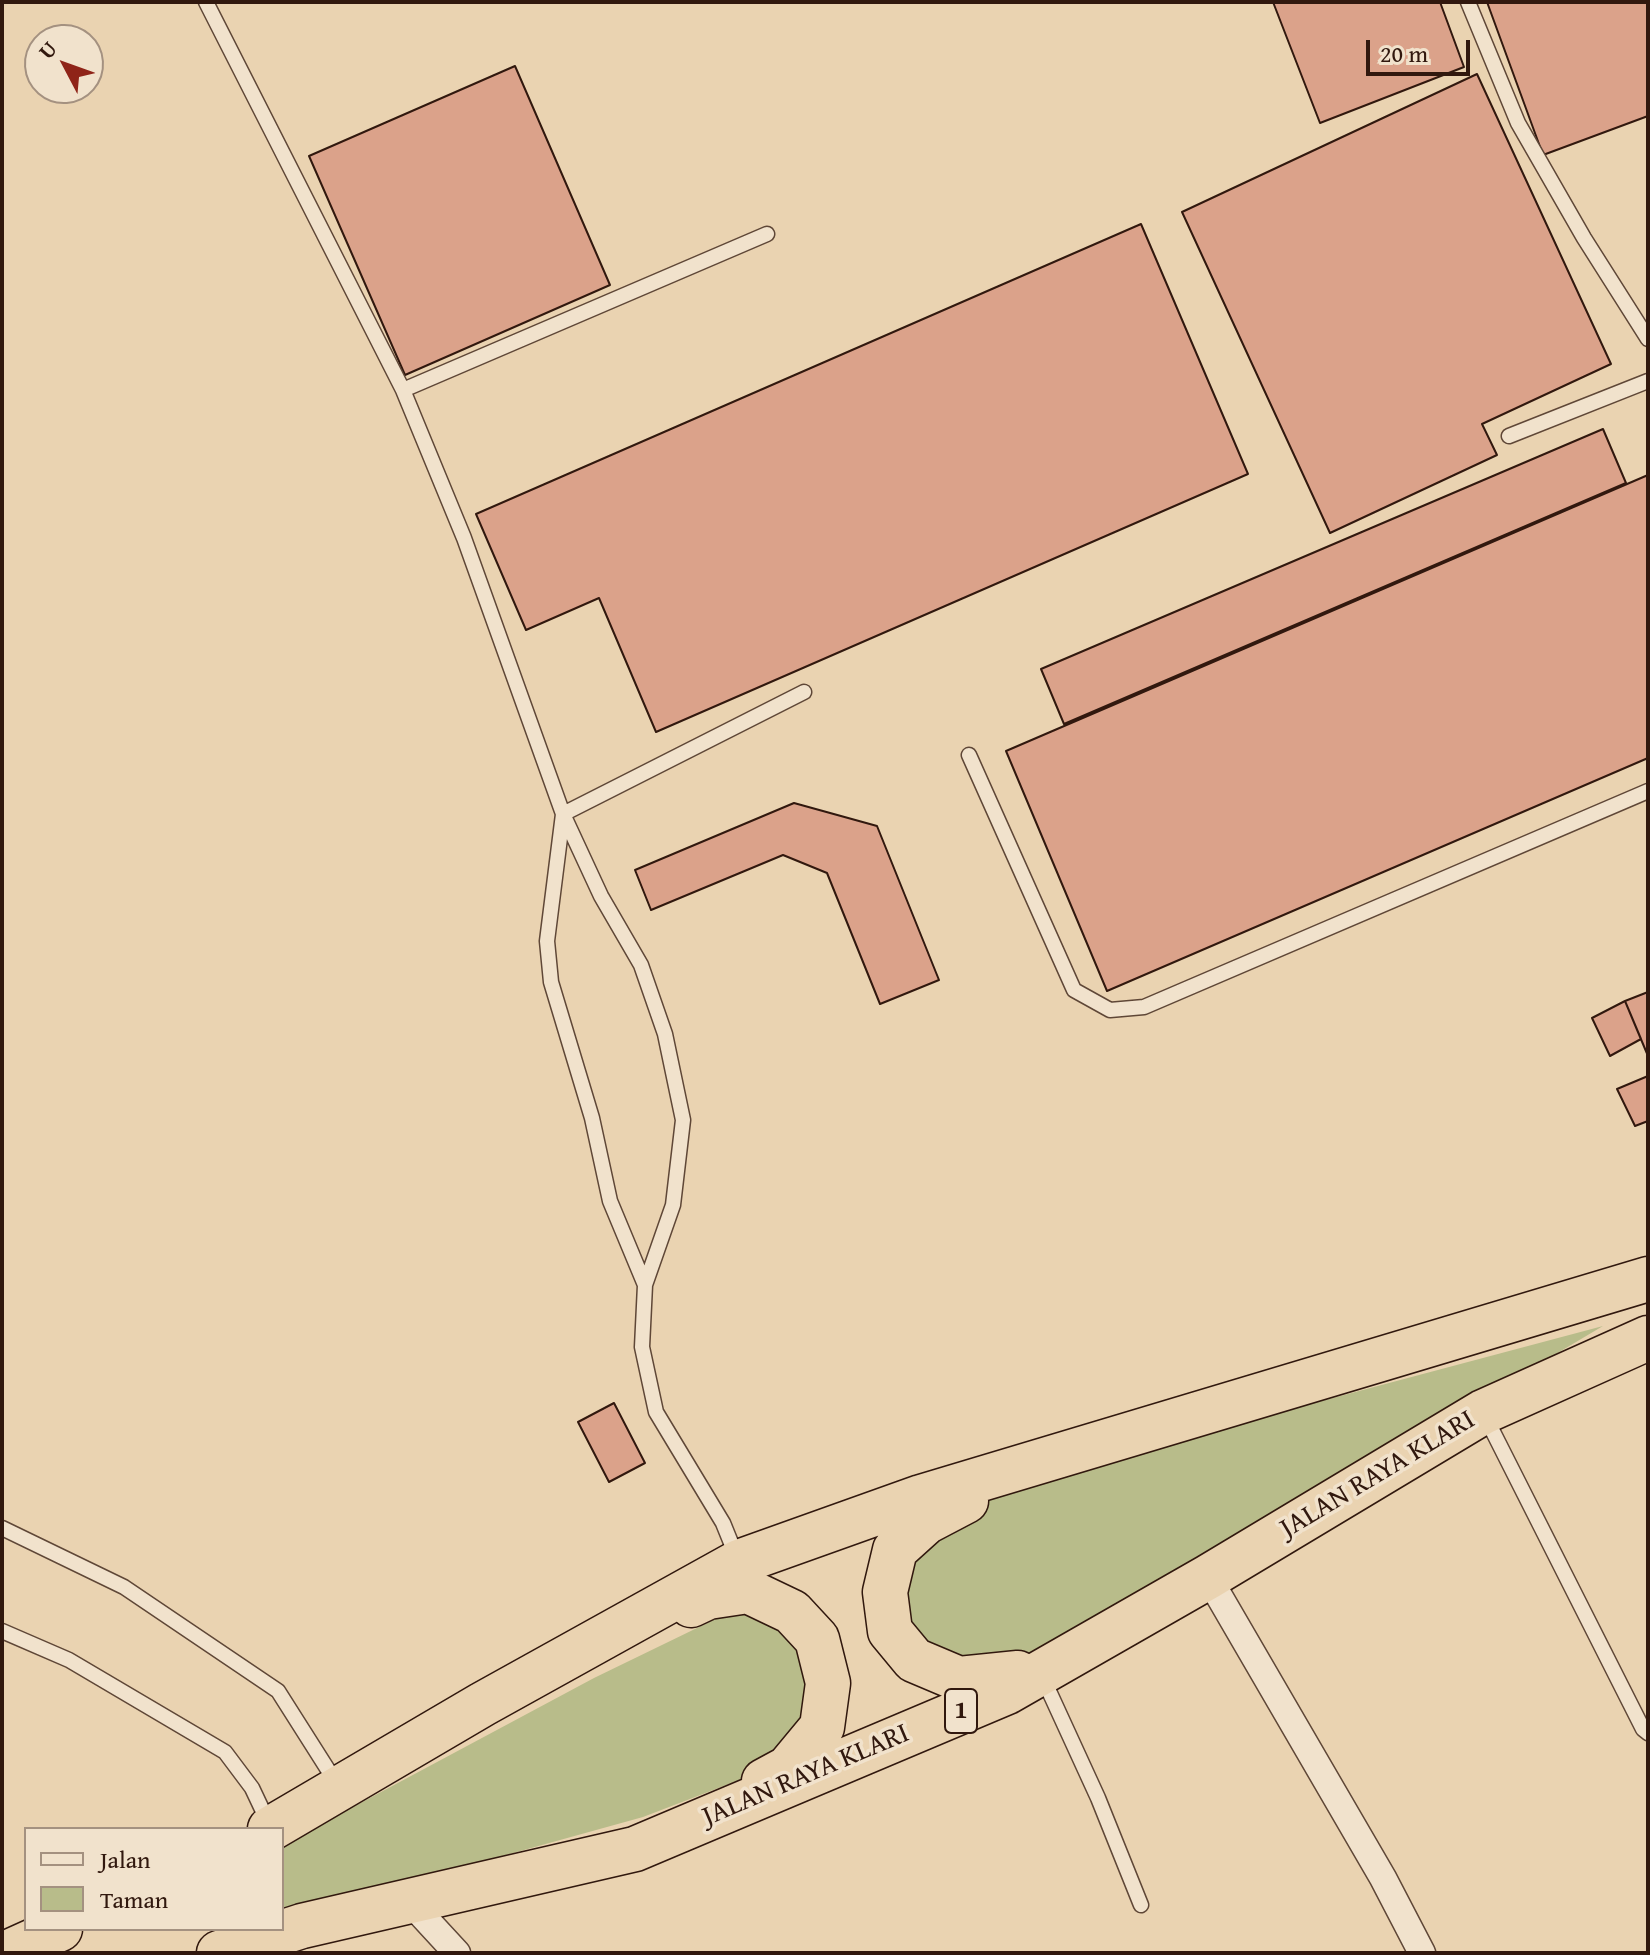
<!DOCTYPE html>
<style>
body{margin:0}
#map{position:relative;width:1650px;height:1955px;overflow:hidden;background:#ead3b1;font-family:"Gentium Book Plus",serif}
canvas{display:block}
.frame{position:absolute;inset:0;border:4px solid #31180e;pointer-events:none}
.legend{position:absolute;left:24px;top:1827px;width:260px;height:104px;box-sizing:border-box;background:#f1e2cc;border:2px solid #a49180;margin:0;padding:10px 14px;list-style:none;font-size:24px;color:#31180e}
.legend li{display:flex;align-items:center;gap:16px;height:40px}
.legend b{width:40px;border:2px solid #a49180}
.north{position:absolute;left:24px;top:24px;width:80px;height:80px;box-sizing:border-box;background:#f1e2cc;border:2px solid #a49180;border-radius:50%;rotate:311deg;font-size:22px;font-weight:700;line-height:32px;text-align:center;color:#31180e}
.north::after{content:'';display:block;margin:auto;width:28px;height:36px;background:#8f2418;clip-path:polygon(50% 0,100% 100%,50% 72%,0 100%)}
.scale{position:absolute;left:1366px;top:40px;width:104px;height:36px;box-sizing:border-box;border:4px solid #31180e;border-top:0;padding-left:10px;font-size:24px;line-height:28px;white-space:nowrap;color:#31180e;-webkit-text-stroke:6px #f1e2cc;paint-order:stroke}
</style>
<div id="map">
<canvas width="1650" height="1955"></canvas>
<div class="frame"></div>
<ul class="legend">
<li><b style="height:10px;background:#f1e2cc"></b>Jalan</li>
<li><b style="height:22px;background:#b8bc8a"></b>Taman</li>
</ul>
<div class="north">U</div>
<div class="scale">20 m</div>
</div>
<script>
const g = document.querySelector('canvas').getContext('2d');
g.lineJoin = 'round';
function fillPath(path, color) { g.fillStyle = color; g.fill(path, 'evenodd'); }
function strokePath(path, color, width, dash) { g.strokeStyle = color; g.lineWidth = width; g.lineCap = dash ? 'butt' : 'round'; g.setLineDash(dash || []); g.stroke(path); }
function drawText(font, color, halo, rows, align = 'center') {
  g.font = font + ' "Gentium Book Plus",serif'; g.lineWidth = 7; g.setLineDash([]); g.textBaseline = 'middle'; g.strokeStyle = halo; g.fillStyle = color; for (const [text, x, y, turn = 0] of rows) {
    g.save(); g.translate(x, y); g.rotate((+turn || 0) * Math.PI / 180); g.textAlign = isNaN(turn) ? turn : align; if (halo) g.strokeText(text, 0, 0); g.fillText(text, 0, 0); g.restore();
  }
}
fillPath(new Path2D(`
 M1603,1326L1055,1651L980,1660L945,1655L904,1623L909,1560L962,1510L1040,1476Z
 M751,1608L799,1634L812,1705L768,1769L643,1817L405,1883L282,1908V1845L594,1678L732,1611Z`), '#b8bc8a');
const building = new Path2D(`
 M1273,2H1440L1464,67L1320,123Z
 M1487,2H1648V116L1543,155Z
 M515,66L610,285L405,375L309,156Z
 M1477,74L1611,364L1482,424L1497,455L1330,533L1182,212Z
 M1141,224L1248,474L656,732L599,598L526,630L476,514Z
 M1603,429L1626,483L1064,724L1041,669Z
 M1648,475V758L1107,991L1006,751Z
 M794,803L877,826L939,980L880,1004L827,873L783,855L651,910L635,870Z
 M1648,992V1056L1625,1001Z
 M1625,1001L1641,1039L1610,1056L1592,1018Z
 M1648,1076V1121L1635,1126L1617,1089Z
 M614,1403L645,1463L609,1482L578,1422Z`);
fillPath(building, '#dba28a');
strokePath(building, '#31180e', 2);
const lane = new Path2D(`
 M206,2L403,390L464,538L563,814L601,896L641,965L665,1034L683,1120L673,1205L645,1285L642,1347L656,1412L723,1523L738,1560
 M1468,2L1518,123L1584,238L1648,339
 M403,390L767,234
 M1509,436L1648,381
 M969,755L1074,990L1110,1010L1144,1007L1648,791
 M645,1285L610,1201L592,1118L551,982L547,941L563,814L804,692
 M1485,1416L1643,1729L1648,1733
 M2,1528L124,1587L278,1691L337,1784
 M2,1631L69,1660L225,1752L252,1788L269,1824
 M1043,1678L1098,1798L1141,1905`);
const street = new Path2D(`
 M1208,1577L1383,1878L1422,1953
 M409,1901L457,1953`);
const highway = new Path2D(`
 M966,1501L926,1522L895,1550L885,1592L890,1631L914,1660L959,1679L1018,1673
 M691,1605L708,1597L748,1591L792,1612L817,1639L828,1683L822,1727L788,1768L764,1781
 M270,1829L483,1704L739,1562L921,1497L1648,1279
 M7,1953L60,1929
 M219,1953L302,1926L635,1849L1007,1692L1208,1577L1483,1412L1648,1338`);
strokePath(lane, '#5f4737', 17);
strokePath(street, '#5f4737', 29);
strokePath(highway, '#31180e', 47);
strokePath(lane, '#f1e2cc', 14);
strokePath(street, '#f1e2cc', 26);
strokePath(highway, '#ead3b1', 44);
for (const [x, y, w] of [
 [961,1711,32]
]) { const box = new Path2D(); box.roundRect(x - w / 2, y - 22, w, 44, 6); g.fillStyle = '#f1e2cc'; g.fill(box); strokePath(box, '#31180e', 2); }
drawText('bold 26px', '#31180e', null, [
 ["1",961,1711]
]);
drawText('28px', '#31180e', '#f1e2cc', [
 ["JALAN RAYA KLARI",1378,1475,-31],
 ["JALAN RAYA KLARI",806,1776,-23]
]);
</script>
